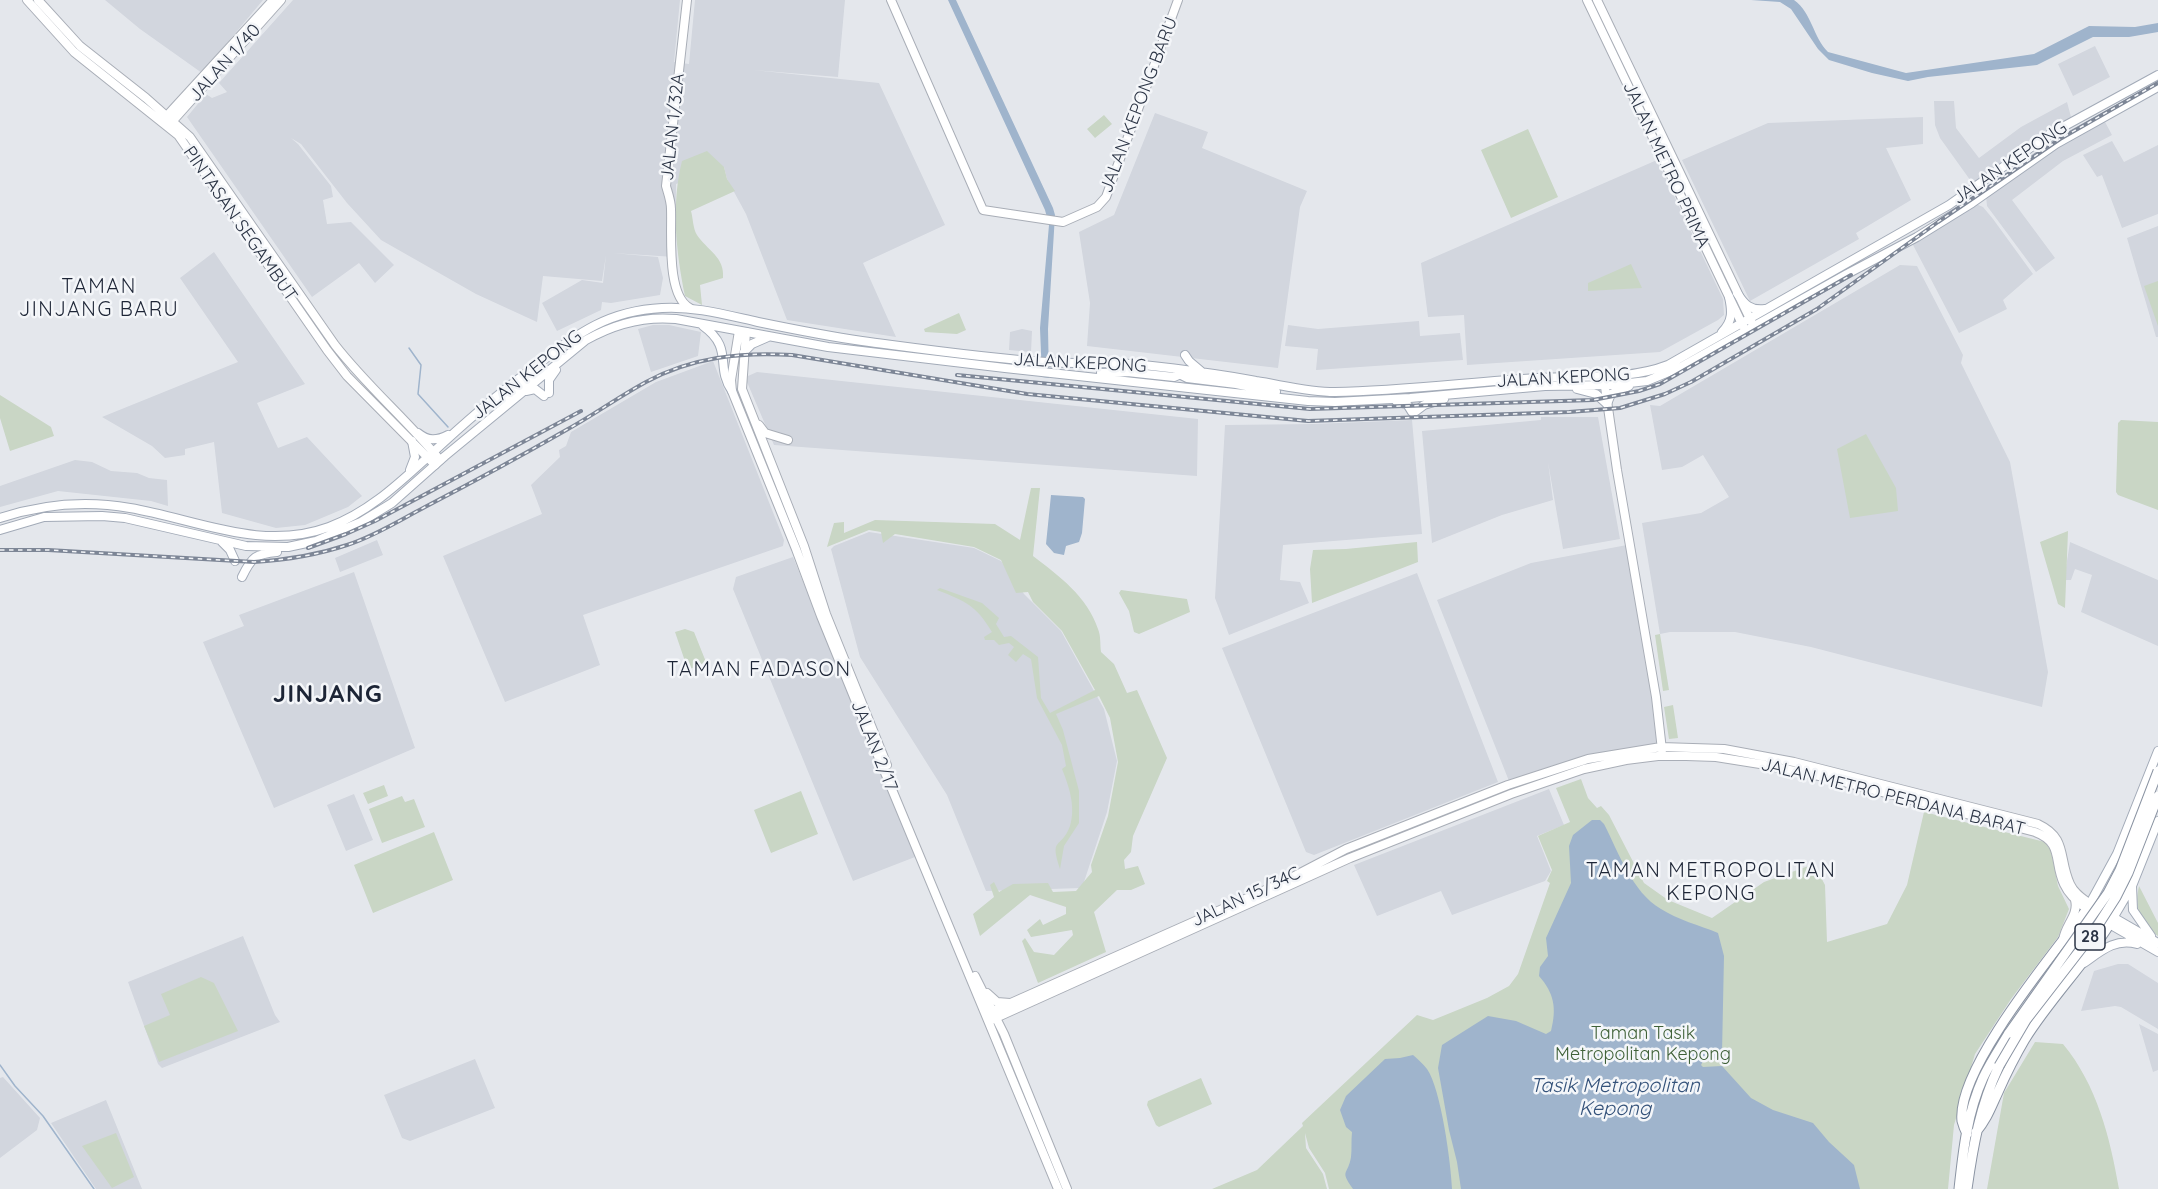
<!DOCTYPE html>
<style>
body{margin:0}
canvas{display:block;background:#e4e7ec}
</style>
<canvas width="2158" height="1189"></canvas>
<script>
const g = document.querySelector('canvas').getContext('2d');
g.lineJoin = 'round';
function fillPath(path, color) { g.fillStyle = color; g.fill(path, 'evenodd'); }
function strokePath(path, color, width, dash) { g.strokeStyle = color; g.lineWidth = width; g.lineCap = dash ? 'butt' : 'round'; g.setLineDash(dash || []); g.stroke(path); }
function drawText(font, color, halo, rows, align = 'center') {
  g.font = font + ' Quicksand,sans-serif'; g.lineWidth = 5; g.setLineDash([]); g.textBaseline = 'middle'; g.strokeStyle = halo; g.fillStyle = color; for (const [text, x, y, turn = 0] of rows) {
    g.save(); g.translate(x, y); g.rotate((+turn || 0) * Math.PI / 180); g.textAlign = isNaN(turn) ? turn : align; if (halo) g.strokeText(text, 0, 0); g.fillText(text, 0, 0); g.restore();
  }
}
fillPath(new Path2D(`
 M105,0H263L202,73L140,29Z
 M293,0H680L674,62L689,64L695,0H845L838,77L753,70L879,83L945,225L863,263L896,337L787,320L746,214L727,179L724,167L676,184L675,257L612,253L658,257L663,278L660,295L611,303L602,302L601,310L557,331L542,303L582,280L603,283L606,255L602,281L543,276L537,322L476,294L381,240L347,203L301,144L291,138L298,144L331,186L333,197L323,200L327,224L351,222L394,265L375,283L359,263L312,297L187,117L206,94L212,98L227,92L219,83Z
 M2095,46L2110,77L2073,96L2058,64Z
 M1934,101H1954L1956,128L1979,158L2021,127L2067,102L2071,117L2045,131L1973,184L1940,138L1935,125Z
 M1155,113L1208,132L1202,148L1307,191L1300,207L1278,368L1087,346L1090,303L1079,232L1114,215Z
 M1923,117V144L1886,148L1911,200L1856,233L1859,239L1750,301L1682,160L1768,123Z
 M2104,120L2112,135L2063,161L2012,200L2055,258L2036,272L1987,206L1986,196L2046,154Z
 M2112,141L2124,162L2158,145V214L2122,228L2102,175L2097,177L2083,155Z
 M1657,160L1723,299L1724,315L1718,320L1660,352L1467,365L1464,315L1428,317L1421,263Z
 M1976,204L1983,207L1993,219L2033,274L2003,300L2007,309L1959,333L1913,245L1915,242Z
 M2158,226V337H2156L2127,238Z
 M214,252L305,384L257,403L278,448L307,437L362,496L348,507L305,525L276,528L222,513L214,442L185,449V455L165,458L152,446L102,417L238,362L180,278Z
 M1900,265L1917,266L1963,355L1961,363L2010,462L2048,672L2042,707L1811,647L1735,632H1670L1660,634L1642,523L1701,513L1729,497L1703,455L1682,467L1662,470L1650,405L1660,406Z
 M1419,321L1420,336L1460,333L1463,360L1316,370L1318,349L1285,346L1288,325L1318,329Z
 M653,325H669L701,332L698,356L651,372L638,329Z
 M1022,329L1032,331L1031,352L1009,350L1010,332Z
 M713,361L784,540L783,546L583,615L600,665L505,702L443,556L542,514L531,485L560,457L559,450L566,446L571,432L656,382Z
 M757,372L1198,419L1197,476L774,445L747,382L748,376Z
 M1541,417H1598L1620,539L1563,549L1548,462L1553,500L1502,515L1432,543L1422,431L1541,420Z
 M1412,420L1422,534L1283,545L1280,580L1300,582L1309,603L1229,635L1215,598L1225,425L1314,424Z
 M75,460L92,462L111,471L137,473L149,478L167,480L168,506L151,501L58,491L0,507V486Z
 M869,532L974,548L1001,561L1024,594L1061,631L1104,709L1117,761L1107,812L1082,888L986,891L947,795L860,657L831,549L834,546Z
 M377,540L383,555L340,572L335,558Z
 M2070,542L2158,580V646L2081,612L2092,575L2075,569L2071,580H2064Z
 M1627,545L1652,689L1659,744L1586,756L1509,781L1437,600L1531,563Z
 M793,557L915,857L853,881L733,589L736,577Z
 M354,572L415,748L274,808L203,642L244,626L239,615Z
 M1417,573L1498,782L1314,855L1306,852L1222,648Z
 M1549,789L1564,825L1537,836L1551,871L1545,881L1452,915L1441,891L1377,916L1354,865Z
 M354,794L373,840L346,851L327,805Z
 M243,936L275,1015L280,1022L162,1068L158,1064L128,982Z
 M2118,964H2128L2158,983V1029L2121,1007L2115,1006L2081,1011L2094,971Z
 M2139,1024L2158,1034V1070L2153,1072Z
 M475,1059L495,1108L410,1141L402,1138L384,1095Z
 M3,1077L40,1118L37,1130L0,1158V1078Z
 M106,1100L142,1189H96L51,1123Z`), '#d2d6de');
fillPath(new Path2D(`
 M1104,115L1112,124L1095,138L1087,129Z
 M1528,129L1558,197L1511,218L1481,150Z
 M707,151L724,167L727,179L735,191L691,211C693,218 693,229 697,235C707,250 725,257 723,278L700,285L702,305L685,296C676,252 671,205 682,161Z
 M1631,264L1642,288L1588,291V283Z
 M2158,281V326L2144,286Z
 M959,313L966,330L957,334L925,332L924,329Z
 M0,395L51,427L54,436L10,451L0,418Z
 M2121,420L2158,422V510L2118,495L2116,492L2118,423Z
 M1866,434L1896,488L1898,511L1850,518L1837,449Z
 M1031,488H1040L1033,556C1059,576 1087,596 1098,629C1101,636 1100,645 1101,652L1114,664L1127,693L1137,690L1167,758L1133,836L1131,852L1124,860L1125,869L1138,866L1145,884L1131,890H1117L1094,912L1106,952L1038,983L1022,941L1025,938L1034,952L1054,955L1073,935L1072,930L1031,937L1027,930L1040,919L1043,925L1066,914V907L1030,895L980,936L973,914L994,897L990,885L994,882L999,892L1013,884L1048,883L1053,892L1076,891L1092,872L1091,865L1108,816L1118,762L1110,718L1099,696L1056,714L1063,730L1079,791V823L1064,846L1060,869C1049,836 1061,850 1070,826C1076,807 1069,786 1062,769L1066,766L1062,745L1037,698L1031,659L1023,654L1016,662L1008,655L1014,647L1009,643L999,645L994,640H985L984,637L992,632C976,605 965,601 937,590L940,588L982,603L999,618L996,624L1004,637L1011,636L1038,657L1041,698L1050,713L1095,690L1062,631L1033,602L1028,592L1016,593L1001,560L974,547L895,534L883,543L881,532L869,530L827,547L834,523L844,522V533L875,520L995,524L1020,540Z
 M2068,531L2065,608L2058,604L2040,542Z
 M1417,542L1418,562L1312,603L1310,569L1313,550L1346,549Z
 M1121,590L1187,599L1190,612L1139,634L1134,632L1129,611L1119,593Z
 M685,629L694,632L706,662L688,670L675,632Z
 M1660,634L1669,690L1663,691L1655,635Z
 M1673,705L1678,738L1669,739L1664,707Z
 M1581,779L1588,798L1597,808L1601,806L1609,815L1644,883L1668,900L1712,918L1764,882L1814,864L1825,885L1827,942L1887,924L1907,885L1924,812L2045,842L2051,851L2058,886L2069,909L2058,937L2011,999L1975,1054L1954,1125L1948,1189H1329L1325,1173L1309,1148L1305,1133L1306,1148L1323,1174L1327,1189H1212L1257,1170L1303,1126L1302,1123L1417,1015L1433,1020L1487,998L1509,986L1518,974L1550,883L1547,881L1552,870L1538,836L1570,822L1556,788Z
 M384,785L388,796L368,804L363,793Z
 M801,791L818,834L771,853L754,810Z
 M402,796L405,802L414,799L425,827L382,843L369,809Z
 M434,832L453,880L373,913L354,865Z
 M2139,886L2158,923V936C2140,925 2134,906 2139,886Z
 M201,977L214,983L238,1031L159,1062L144,1026L170,1015L161,994Z
 M2035,1042L2063,1044C2097,1085 2110,1137 2119,1189H1987L2004,1093Z
 M1201,1078L1212,1104L1159,1127L1156,1125L1147,1105L1148,1101Z
 M116,1133L134,1177L112,1188L82,1146Z`), '#c9d6c5');
fillPath(new Path2D(`
 M948,0H956L1053,208L1055,215L1048,329L1049,378L1042,377L1040,328L1049,225L1045,210Z
 M1751,0H1794C1812,13 1813,37 1828,52L1906,73L2034,54L2089,26L2135,27L2158,23V32L2129,37H2093L2037,65L1928,77L1908,81L1872,73L1829,60L1818,49L1791,9L1780,2Z
 M1051,495L1083,497L1085,499L1082,533L1079,542L1066,546L1064,555L1054,553L1046,544Z
 M1592,820H1600L1604,824C1619,853 1632,892 1661,909C1678,920 1699,925 1718,933L1724,956L1722,1053L1711,1061L1704,1059L1701,1065L1703,1067L1722,1066L1751,1098L1773,1110L1813,1123L1829,1142L1854,1165L1860,1189H1461L1457,1162L1449,1130L1438,1068L1442,1045L1488,1016L1516,1021L1546,1034L1551,1031C1557,1008 1554,993 1539,976L1540,967L1548,956L1546,938L1571,883L1569,846L1573,835Z
 M1413,1055C1418,1059 1423,1064 1427,1069C1441,1089 1451,1163 1452,1189H1353C1339,1169 1348,1176 1351,1157C1352,1149 1351,1141 1352,1132L1346,1127L1340,1110L1346,1096L1385,1059L1400,1058Z`), '#9fb4cc');
strokePath(new Path2D(`
 M409,348L421,365L418,394L448,427
 M0,1065L15,1086L43,1116L94,1189`), '#9fb4cc', 1.5);
const secondary = new Path2D(`
 M27,0L74,52L178,135L327,350L347,376L435,465
 M38,0L80,46L146,98L190,137L335,345C367,386 407,420 440,460
 M687,0L666,186C668,193 671,201 671,209C672,233 666,296 690,308
 M891,0L983,210L1063,222L1097,207L1106,197L1178,0
 M1587,0L1743,326
 M1597,0L1752,323
 M164,119L273,0
 M170,124L281,0
 M739,331L731,380L732,391L796,549L821,616L876,751L1058,1189
 M746,332L742,389L804,546L826,614L887,765
 M1604,380L1617,470L1656,697L1662,750
 M759,425L765,433L788,440
 M2063,940C2065,925 2079,915 2075,900
 M975,976L1004,1034L1067,1189
 M987,993L997,1002L1010,1003
 M986,1014L1281,883L1346,849L1508,785L1588,759L1661,747L1724,749L1794,762L2038,824C2068,838 2058,858 2070,884C2074,893 2082,898 2090,904
 M989,1021L1350,858L1511,794L1584,769L1626,760L1658,756H1686L1716,757L1760,764L1824,777L2035,832C2064,843 2053,861 2064,884C2069,895 2077,902 2087,909`);
const primary = new Path2D(`
 M1737,293C1744,304 1750,311 1765,309
 M703,326C734,348 715,367 732,391
 M1722,332C1733,321 1732,311 1729,297
 M744,352L752,344L768,337
 M1185,355L1189,361L1202,372
 M1178,370L1181,375L1187,378L1236,384L1276,392
 M1101,373L1127,372L1174,377L1183,373
 M1577,389L1596,394L1607,404L1611,394L1629,386
 M526,391L535,389L544,396
 M549,393V380L556,370
 M501,400L528,378L533,376H542
 M1397,402L1407,404L1412,412
 M1416,411L1424,405L1444,399
 M418,433C428,441 436,441 448,435
 M410,470L415,457L412,441
 M0,518C43,504 85,500 130,508C196,519 261,552 329,527C369,512 398,484 429,456C461,426 494,397 529,371C574,337 603,311 662,308C695,306 726,315 758,322C792,329 827,336 862,341C923,349 984,358 1046,362C1078,364 1111,362 1143,365C1181,369 1219,374 1256,381C1282,385 1308,392 1335,392C1402,391 1470,382 1537,378C1580,375 1627,381 1668,365L1949,205L2050,134L2158,75
 M0,530L44,517L102,516L125,518L246,546L288,547L316,541L361,522L392,503L445,456L586,340C614,324 644,316 676,319L828,347L1005,368L1308,401L1335,402L1410,398L1545,386L1612,385L1647,381L1681,367L1847,274L1917,237L1972,203L2056,144L2158,87
 M222,542L230,550L235,561
 M242,577C252,556 256,554 277,552
 M2132,886L2133,910L2151,936
 M2091,912L2087,909L2117,854L2158,751
 M2111,916L2158,943
 M2104,921L2158,952
 M2109,925L2132,886L2158,821
 M2084,963C2101,951 2115,938 2137,944`);
const highway = new Path2D(`
 M1976,1132C1987,1119 1991,1107 1998,1092C2006,1074 2015,1056 2025,1039C2050,999 2084,965 2109,925
 M1967,1134C1965,1130 1963,1125 1962,1121C1956,1069 2055,952 2087,909
 M1959,1189C1963,1152 1967,1113 1983,1078C1990,1063 2000,1048 2009,1033
 M1967,1189C1973,1146 1980,1106 1999,1066`);
strokePath(secondary, '#a9aeb7', 10);
strokePath(primary, '#a3abb8', 10);
strokePath(highway, '#8b94a3', 11);
strokePath(secondary, '#fff', 8);
strokePath(primary, '#fff', 8);
strokePath(highway, '#fff', 9);
const rail = new Path2D(`
 M957,375L1310,409L1593,400L1639,391L1660,384L1851,275
 M308,548L346,534L375,521L581,411
 M0,550H48L254,562C286,560 317,555 347,545C375,536 400,520 425,507C473,482 521,456 568,429C595,414 620,396 646,382C692,357 741,352 792,355L1027,394L1308,421L1569,412L1620,408L1665,394L1691,382L1817,309L1938,222L2060,139L2158,83`);
strokePath(rail, '#7d8696', 4);
strokePath(rail, '#f4f6f9', 1.5, [4.5]);
const highwayBridge = new Path2D(`
 M2009,1033L2108,893L2120,870L2158,771
 M1999,1066L2026,1020L2091,936L2116,897L2128,873L2158,796`);
strokePath(highwayBridge, '#8b94a3', 11, []);
strokePath(highwayBridge, '#fff', 9);
for (const [x, y, w] of [
 [2090,937,30]
]) { const box = new Path2D(); box.roundRect(x - w / 2, y - 13, w, 26, 4.5); g.fillStyle = '#f4f6f9'; g.fill(box); strokePath(box, '#2b3445', 1.5); }
drawText('bold 16px', '#2b3445', null, [
 ["28",2090,937]
]);
drawText('18px', '#2b3445', '#f4f6f9', [
 ["JALAN 1/40",225,63,-48],
 ["JALAN KEPONG BARU",1139,105,-69],
 ["JALAN 1/32A",673,127,-84],
 ["JALAN KEPONG",2010,163,-34],
 ["JALAN METRO PRIMA",1666,165,65],
 ["PINTASAN SEGAMBUT",240,224,55],
 ["JALAN KEPONG",1080,363,3],
 ["JALAN KEPONG",527,375,-38],
 ["JALAN KEPONG",1563,378,-3],
 ["JALAN 2/17",874,746,68],
 ["JALAN METRO PERDANA BARAT",1893,797,14],
 ["JALAN 15/34C",1246,897,-25]
]);
drawText('18px', '#3f6138', '#f4f6f9', [
 ["Taman Tasik",1643,1034],
 ["Metropolitan Kepong",1643,1055]
]);
g.letterSpacing = '1.5px';
drawText('20px', '#1d2536', '#f4f6f9', [
 ["TAMAN",99,287],
 ["JINJANG BARU",99,310],
 ["TAMAN FADASON",759,670],
 ["TAMAN METROPOLITAN",1711,871],
 ["KEPONG",1711,894]
]);
g.letterSpacing = '0px';
drawText('italic 20px', '#34527a', '#f4f6f9', [
 ["Tasik Metropolitan",1615,1086],
 ["Kepong",1615,1109]
]);
g.letterSpacing = '1.5px';
drawText('bold 24px', '#1d2536', '#f4f6f9', [
 ["JINJANG",328,695]
]);
g.letterSpacing = '0px';
</script>
